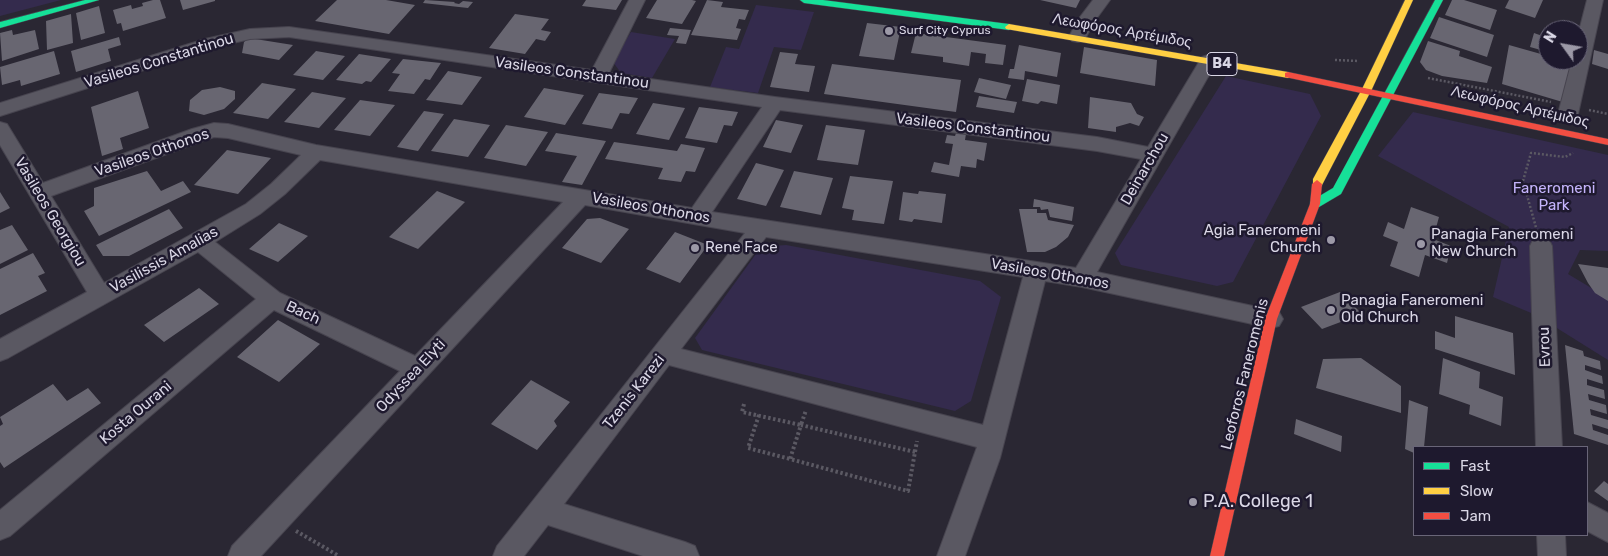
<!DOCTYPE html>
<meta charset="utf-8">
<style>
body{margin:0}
#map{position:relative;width:1608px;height:556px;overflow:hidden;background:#2a2733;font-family:Rubik,sans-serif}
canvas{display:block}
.legend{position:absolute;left:1413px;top:446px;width:175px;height:90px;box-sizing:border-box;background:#1e192e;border:1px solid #696578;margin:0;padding:6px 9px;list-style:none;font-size:15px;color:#dad7e6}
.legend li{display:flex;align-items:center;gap:10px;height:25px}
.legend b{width:25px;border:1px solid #696578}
.north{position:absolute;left:1538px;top:20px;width:50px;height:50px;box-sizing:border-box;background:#1e192e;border:1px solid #696578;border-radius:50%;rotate:302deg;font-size:14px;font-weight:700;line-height:20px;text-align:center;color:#dad7e6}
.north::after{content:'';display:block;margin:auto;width:18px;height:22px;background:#9c99a7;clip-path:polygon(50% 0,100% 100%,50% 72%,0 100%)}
</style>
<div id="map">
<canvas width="1608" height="556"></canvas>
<ul class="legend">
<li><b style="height:6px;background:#16e098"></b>Fast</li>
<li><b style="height:6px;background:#ffcf43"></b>Slow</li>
<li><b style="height:6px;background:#f24e42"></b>Jam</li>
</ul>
<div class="north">N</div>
</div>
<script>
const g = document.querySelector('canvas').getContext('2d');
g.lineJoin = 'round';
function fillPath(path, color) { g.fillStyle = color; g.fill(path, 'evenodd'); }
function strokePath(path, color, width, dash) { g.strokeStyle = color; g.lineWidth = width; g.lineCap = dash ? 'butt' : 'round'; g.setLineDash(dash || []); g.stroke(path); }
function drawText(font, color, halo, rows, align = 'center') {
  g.font = font + ' Rubik,sans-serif'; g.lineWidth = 5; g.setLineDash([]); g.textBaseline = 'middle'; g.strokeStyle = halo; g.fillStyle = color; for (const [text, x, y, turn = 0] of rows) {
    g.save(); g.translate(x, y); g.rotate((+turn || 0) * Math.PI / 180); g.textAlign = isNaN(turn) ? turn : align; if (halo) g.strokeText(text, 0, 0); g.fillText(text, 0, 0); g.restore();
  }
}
fillPath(new Path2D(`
 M0,0H61L0,16Z
 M756,5L814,12L801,50L774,47L758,93L710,87L726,47L739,49Z
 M631,32L675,39L652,78L621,73L613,62Z
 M1226,76L1310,94L1321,116L1233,282L1217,286L1121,265L1115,253Z
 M1413,112L1608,155V251L1580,250L1568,274L1608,298V360L1536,315L1493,297L1509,227L1378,156Z
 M786,245L980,281L1001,297L971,401L955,411L702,350L695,338L761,247Z`), '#342b4d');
fillPath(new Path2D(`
 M153,0H160L166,18L123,31L121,23L117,24L113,10L131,5L132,9L143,6L142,3Z
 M180,0H215V1L183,10Z
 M337,0H386L415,5L389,34L315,21Z
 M425,0L455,2L454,3L459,4L463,1L473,2L468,8L423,3Z
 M586,0H622L616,10L582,6Z
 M657,0H692L696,1L682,24L646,18Z
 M707,0L723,2L721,7L749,10L745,20L739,19L736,28L741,29L737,40L691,35Z
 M1040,0H1080L1076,8Z
 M1452,0H1464L1497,10L1490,30L1445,15Z
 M1509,0H1543L1535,18L1505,8Z
 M99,6L105,33L81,40L76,13Z
 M71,14L73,43L47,50L46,21Z
 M515,14L549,19L541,30L551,32L545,41L536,39L525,54L489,48Z
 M1439,17L1494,35L1487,57L1430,38Z
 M867,23L901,27L894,60L859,56Z
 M670,28L691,30L686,44L676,43L679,36L667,35Z
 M12,30L13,35L35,30L39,49L2,61L0,33Z
 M916,33L1006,45L1003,65L985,63L986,54L971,52L969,66L943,62V57L911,53Z
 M1534,33L1548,38V52L1530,47Z
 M119,37L121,45L108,49L111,61L76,72L71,51Z
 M249,38L293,45L279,60L242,53L244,42Z
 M1428,41L1460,51L1459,56L1492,67L1487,83L1442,76L1426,70L1420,62Z
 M1019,45L1061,53L1057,77L1025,71L1024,80L1008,78L1010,69H1014Z
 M1509,45L1548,56V60H1560L1571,63L1566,103L1502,84Z
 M1084,47L1157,60L1155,86L1080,73Z
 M1594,50L1608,54V69L1592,64Z
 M54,51L60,74L21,86L20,80L2,85L0,67Z
 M316,51L345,56L323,80L293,75Z
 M780,52L798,54L795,64L815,66L809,92L770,87Z
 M359,54L391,59L371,82L366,81L362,84L336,80Z
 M403,59L441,63L430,80L425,79L414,94L388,91L400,74L392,73Z
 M832,64L961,80L956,112L824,94Z
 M448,71L482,77L462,105L426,100Z
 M979,78L1011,85L1006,99L974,92Z
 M1027,79L1060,85L1057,104L1041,101L1038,104L1022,101Z
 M262,83L296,89L268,119L233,113Z
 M220,87L235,91V99L224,109L204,115L189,111L190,100L202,90Z
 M544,88L584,95L565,125L524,117Z
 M138,91L149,128L120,138L123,149L102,156L91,107Z
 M312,92L346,98L319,128L284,122Z
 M599,93L638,98L629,114L620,113L612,129L582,124Z
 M979,96L1017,102L1014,113L976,107Z
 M1090,97L1131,103L1137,114L1144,117L1139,126L1130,123L1116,127V132L1088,128Z
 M360,100L395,105L370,136L334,130Z
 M653,103L685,108L669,140L636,134Z
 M699,107L738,112L732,126L724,125L717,143L685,138Z
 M424,111L444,114L418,151L397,147Z
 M454,119L490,125L468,157L431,151Z
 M776,120L803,125L791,153L763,147Z
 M506,125L548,132L526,166L484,158Z
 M826,125L865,130L858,165L817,160Z
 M556,133L606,141L582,185L562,182L577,156L545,151Z
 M956,133L966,134L965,140L987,143L984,161L977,159L976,168L961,166L959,177L931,172L934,162L949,165L953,144L945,143L947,135L955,136Z
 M614,142L677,151L681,144L705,148L695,172L686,171L681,182L658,179L663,168L605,159Z
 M227,150L271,158L238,194L194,185Z
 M756,163L784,170L766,206L737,199Z
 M147,171L161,191L183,181L191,192L99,236L84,211L94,206V188Z
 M794,171L833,178L821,215L780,207Z
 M850,176L893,181L884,224L852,220L854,210L842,208Z
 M437,191L465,202L418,249L389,237Z
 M919,191L946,194L942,223L914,219L912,222L899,220L903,192L918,194Z
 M0,192L10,208L0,213Z
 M1034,199L1074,207L1072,221L1050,217L1048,209L1041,210L1040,207H1033Z
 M1411,207L1439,217L1433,239L1451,246L1447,263L1425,255L1419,277L1390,266L1398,242L1383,236L1388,222L1404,229Z
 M169,209L183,228L129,256H103L96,245Z
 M1019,209H1037V213H1046L1048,220L1074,225L1068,237L1056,247L1045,252H1027Z
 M600,218L629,229L601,263L562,248L587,219Z
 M279,223L308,236L278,262L249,249Z
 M12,225L28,250L0,264V230Z
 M675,232L708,245L680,283L646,269Z
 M33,253L45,273L38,276L47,291L0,315V269Z
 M1578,264L1608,268V301L1595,293L1588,283Z
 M199,288L219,304L164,342L144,325Z
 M1340,292L1362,314L1322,329L1301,307Z
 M1455,316L1513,333L1515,375L1435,349V331L1455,338Z
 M278,320L320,344L279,382L237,357Z
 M1565,345L1583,351L1584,356L1600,361L1601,370L1585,365V370L1602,376L1603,384L1587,379V385L1604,390L1605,399L1588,394L1589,400L1606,405L1607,414L1590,409L1591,415L1608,420V429L1592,424L1593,430L1608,435V445L1574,434Z
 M1361,358L1401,386V413L1316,388L1323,359Z
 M1443,358L1480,372L1479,388L1503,397L1501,426L1469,414L1470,405L1439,394Z
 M531,380L570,402L554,421L557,426L537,450L491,424Z
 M53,384L67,401L88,388L101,403L4,468L0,462V426L3,424L0,417Z
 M1409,400L1428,407L1424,447H1414V453L1405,449Z
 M1296,419L1342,436L1341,452L1294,434Z
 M1604,481L1608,484V501L1594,491Z`), '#686671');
const street = new Path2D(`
 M629,0H645L609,73L775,97L1097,137L1148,147L1202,57L1208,55L1214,57L1217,61L1097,272L1271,310L1279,312L1283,319L1279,326L1271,328L1082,287L1045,281L1000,458L965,556H937L977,447L669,365L564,504L685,542L695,546L699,556H643L548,525L524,556H493L497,546L745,233L585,205L261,556H228L232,546L400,371L274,310L10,536L0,540V510L256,299L198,252L8,358L0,361V339L87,292L0,145V122L7,124L43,183L192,129L214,123L228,124L316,145L692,208L762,107L289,37L250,39L216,47L0,116V103L205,39L250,29L289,27L592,70ZM780,110L1097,151L1141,159L1076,268L712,212ZM214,137L228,138L301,155L271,184L246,204L104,283L51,196ZM320,160L563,202L415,356L280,293L215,242L260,214L285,194ZM766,237L1023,277L983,425L681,349Z
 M1093,0H1110L1094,22L1084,41L1078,42L1072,41L1069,37L1077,21Z
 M1587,0H1603L1578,114L1575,118L1568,120L1561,118L1558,114L1572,60H1578V35Z
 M1541,238L1549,240L1552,246L1562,447H1536L1530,246L1533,240Z
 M1587,502L1608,513V542L1587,531Z
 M1537,535H1565L1566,556H1538Z`);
const fast = new Path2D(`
 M85,0H99L0,28V22Z
 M800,0H823L1009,24L1013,27L1009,30L804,3Z
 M1435,0H1443L1341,194L1319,207H1311L1310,204L1311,201L1333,188Z`);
const slow = new Path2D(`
 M1405,0H1413L1372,89L1321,187H1313V179L1362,89Z
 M1009,24L1288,72L1293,75L1288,78L1006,29L1005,27Z`);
const jam = new Path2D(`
 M1288,72L1608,139V145L1285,77V73Z
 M1317,180L1322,184L1320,204L1277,319L1224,556H1210L1265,319L1310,204L1312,184Z`);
strokePath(street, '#47444f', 2);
strokePath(fast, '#47444f', 1);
strokePath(slow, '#47444f', 1);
strokePath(jam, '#47444f', 1);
strokePath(new Path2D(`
 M1335,60L1359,61
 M1428,78L1551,102
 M1589,110L1608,114
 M1537,231L1523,181L1531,153L1565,157L1573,153`), '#5b5963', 2.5, [2, 2]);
strokePath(new Path2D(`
 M744,404L742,412L801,425L806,410
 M759,415L748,448L790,459
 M915,452L801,425L790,459L908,491L917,441
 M296,531L339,556`), '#5b5963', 4, [2.5, 2.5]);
fillPath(street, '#5a5862');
fillPath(fast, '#16e098');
fillPath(slow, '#ffcf43');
fillPath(jam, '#f24e42');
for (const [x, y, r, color] of [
 [889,31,5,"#9c99a7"],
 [1331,240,5,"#9c99a7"],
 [1421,244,5,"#9c99a7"],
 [695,248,5,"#9c99a7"],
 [1331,310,5,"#9c99a7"],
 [1193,502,5,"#9c99a7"]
]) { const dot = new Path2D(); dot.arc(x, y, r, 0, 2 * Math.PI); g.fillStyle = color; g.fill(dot); strokePath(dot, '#1e192e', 2); }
drawText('12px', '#dad7e6', '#1e192e', [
 ["Surf City Cyprus",899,31]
], 'left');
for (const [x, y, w] of [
 [1222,64,30]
]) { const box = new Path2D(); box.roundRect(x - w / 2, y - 11.5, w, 23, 4); g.fillStyle = '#1e192e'; g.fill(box); strokePath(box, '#dad7e6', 1); }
drawText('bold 14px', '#dad7e6', null, [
 ["B4",1222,64]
]);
drawText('15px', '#dad7e6', '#1e192e', [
 ["Λεωφόρος Αρτέμιδος",1122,31,10],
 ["Vasileos Constantinou",159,61,-17],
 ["Vasileos Constantinou",572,73,8],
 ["Λεωφόρος Αρτέμιδος",1520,107,13],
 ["Vasileos Constantinou",973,128,7],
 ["Vasileos Othonos",152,153,-19],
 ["Deinarchou",1145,169,-60],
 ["Vasileos Othonos",651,208,10],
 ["Vasileos Georgiou",50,212,59],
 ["Vasilissis Amalias",164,260,-29],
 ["Vasileos Othonos",1050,274,10],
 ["Bach",303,313,25],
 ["Evrou",1545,347,-92],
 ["Leoforos Faneromenis",1245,374,-76],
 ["Odyssea Elyti",411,376,-47],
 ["Tzenis Karezi",634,392,-52],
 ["Kosta Ourani",136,413,-40]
]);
drawText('15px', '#c5b4fc', '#1e192e', [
 ["Faneromeni",1554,189],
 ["Park",1554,206]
]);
drawText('15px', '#dad7e6', '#1e192e', [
 ["Agia Faneromeni",1321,231,"right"],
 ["Church",1321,248,"right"],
 ["Panagia Faneromeni",1431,235],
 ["New Church",1431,252],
 ["Rene Face",705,248],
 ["Panagia Faneromeni",1341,301],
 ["Old Church",1341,318]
], 'left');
drawText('18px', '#dad7e6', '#1e192e', [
 ["P.A. College 1",1203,502]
], 'left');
</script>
